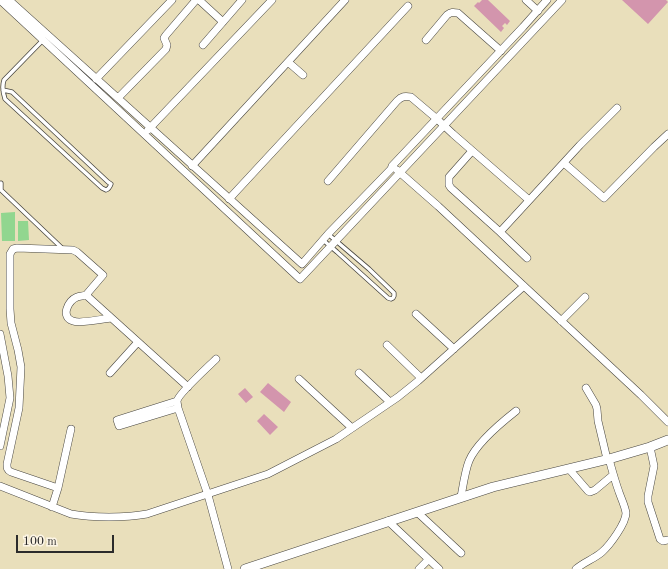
<!DOCTYPE html>
<style>
body{margin:0}
#map{position:relative;width:668px;height:569px;overflow:hidden;background:#e9dfbb;font-family:"Old Standard TT",serif}
canvas{display:block}
.scale{position:absolute;left:16px;top:535px;width:98px;height:18px;box-sizing:border-box;border:2px solid #2b2b2b;border-top:0;padding-left:5px;font-size:12px;line-height:14px;white-space:nowrap;color:#2b2b2b;-webkit-text-stroke:3px #fcf5e5;paint-order:stroke}
</style>
<div id="map">
<canvas width="668" height="569"></canvas>
<div class="scale">100 m</div>
</div>
<script>
const g = document.querySelector('canvas').getContext('2d');
g.lineJoin = 'round';
function fillPath(path, color) { g.fillStyle = color; g.fill(path, 'evenodd'); }
function strokePath(path, color, width, dash) { g.strokeStyle = color; g.lineWidth = width; g.lineCap = dash ? 'butt' : 'round'; g.setLineDash(dash || []); g.stroke(path); }
fillPath(new Path2D(`
 M15,212V241H2L1,213Z
 M18,221H28L29,240L18,241Z`), '#91d68f');
fillPath(new Path2D(`
 M482,0H488L510,21L507,25L505,23L502,26L504,28L501,32L474,6L478,2L479,3Z
 M622,0H666L668,2L648,24Z
 M268,383L291,402L284,412L260,392Z
 M245,388L253,397L246,403L238,394Z
 M264,414L278,427L270,435L257,421Z`), '#d395ad');
const service = new Path2D(`
 M3,90L12,92L108,182L111,184C110,187 109,189 106,190L102,188L5,99C3,93 2,86 4,80L43,40
 M1,183V190L63,249
 M323,240L337,252L388,298L391,299L393,298L394,296V293L369,269L328,234`);
const minor = new Path2D(`
 M0,0L300,279L562,0
 M9,0L302,264L328,234L391,169L392,166L523,27L547,0
 M199,0L223,22
 M526,0L538,11
 M426,40L447,15C451,12 453,12 458,13L501,51
 M203,45L242,0
 M288,62L303,75
 M96,79L172,0
 M118,98L166,49L167,45L164,38L166,35L196,0
 M148,130L272,0
 M472,151L449,177V185L451,188L500,232L527,258
 M564,163L604,198L654,147L668,134
 M192,166L345,0
 M397,170L438,206L641,395L668,422
 M328,181L397,101C402,96 405,96 411,97L437,119L453,134L529,200
 M229,199L408,6
 M500,232L580,145L617,108
 M86,295C84,296 80,296 77,297C68,301 60,317 73,321C80,324 102,319 111,318
 M416,314L454,349
 M561,321L585,297
 M0,334L8,376L10,398L0,446
 M387,345L421,378
 M216,359C209,366 178,394 177,401C177,402 178,407 178,408L208,495L228,569
 M110,373L138,342
 M359,373L390,402
 M299,379L352,428
 M586,388L596,405L597,409L598,421L607,459
 M177,401L117,420L119,426L178,408
 M650,447L654,466L648,496V502L660,539L663,541L668,540
 M569,469L588,491L590,492L595,490L613,475
 M0,486L71,514C93,518 125,518 147,514L268,474L336,439L398,397L418,381L524,286
 M58,488L71,429
 M461,497C463,486 465,471 469,461C476,444 502,422 516,411
 M52,507L58,488L11,472C7,470 7,468 7,464L19,408L21,367L18,350L11,323L10,309V254L13,249L17,248L73,250L77,252L103,275L86,295L188,387
 M417,512L461,553
 M388,521L439,569
 M419,569L428,560
 M576,569C584,562 594,559 602,552C610,545 626,523 626,513C625,506 621,498 619,492C615,481 612,470 609,459`);
const tertiary = new Path2D(`
 M245,569L493,487L609,459L650,447L668,440`);
strokePath(service, '#484641', 5);
strokePath(minor, '#484641', 8);
strokePath(tertiary, '#484641', 10);
strokePath(service, '#fff', 3.5);
strokePath(minor, '#fff', 7);
strokePath(tertiary, '#fff', 9);
</script>
